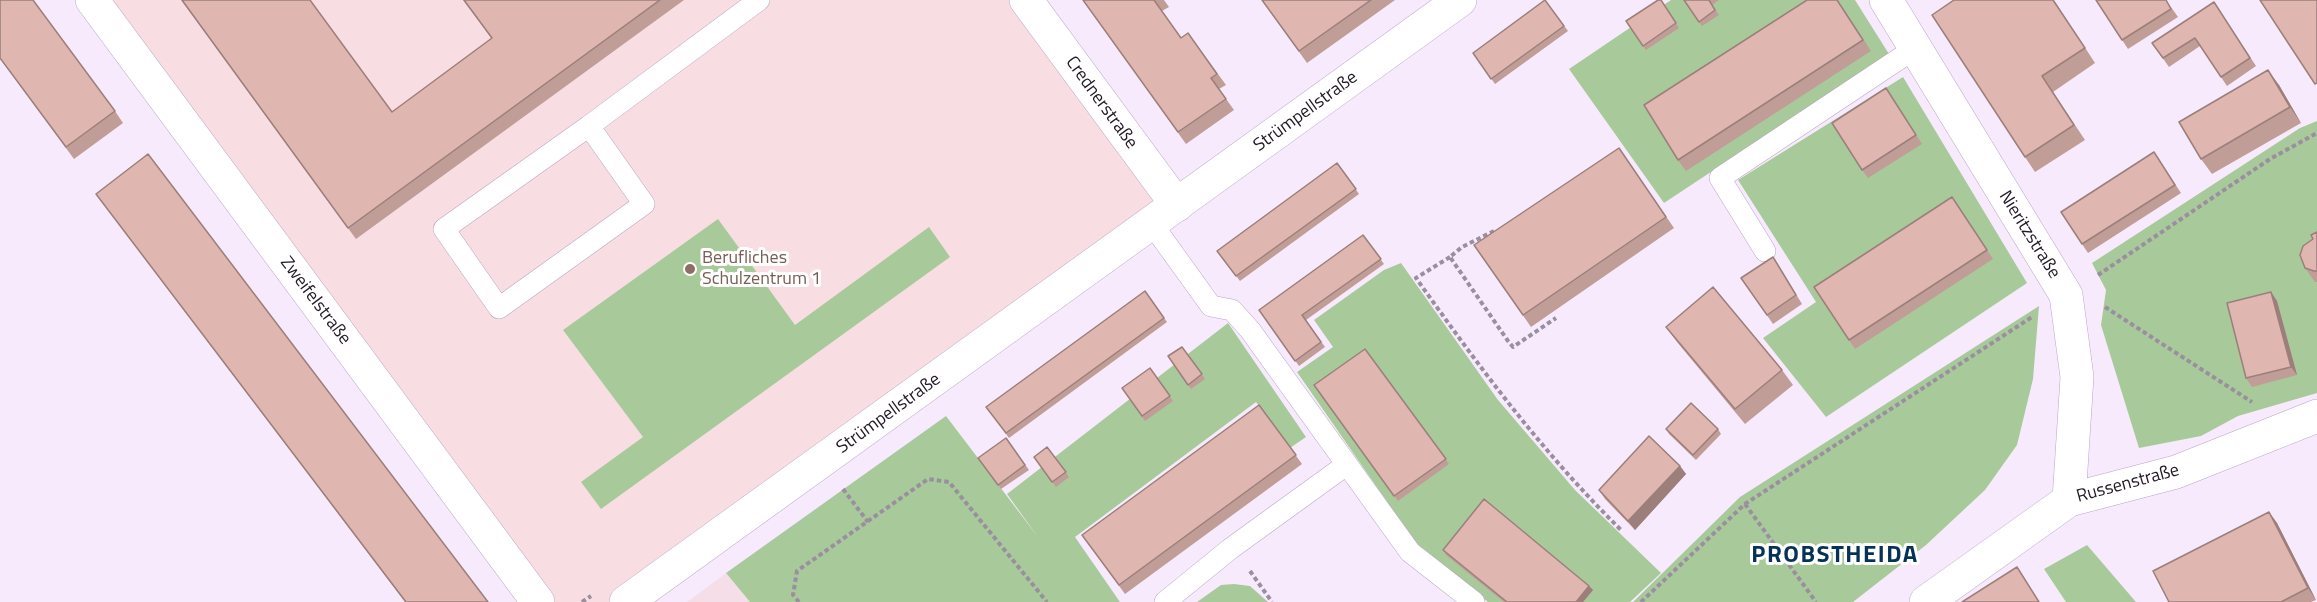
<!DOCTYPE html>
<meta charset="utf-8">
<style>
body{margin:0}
canvas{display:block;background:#f7eafd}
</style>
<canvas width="2317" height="602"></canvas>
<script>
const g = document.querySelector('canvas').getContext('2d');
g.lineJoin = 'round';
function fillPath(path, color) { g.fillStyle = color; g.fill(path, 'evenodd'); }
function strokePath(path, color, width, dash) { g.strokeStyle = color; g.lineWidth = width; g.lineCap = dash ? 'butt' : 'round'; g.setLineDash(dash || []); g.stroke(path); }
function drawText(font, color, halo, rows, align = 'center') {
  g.font = font + ' "Titillium Web",sans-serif'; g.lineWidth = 6; g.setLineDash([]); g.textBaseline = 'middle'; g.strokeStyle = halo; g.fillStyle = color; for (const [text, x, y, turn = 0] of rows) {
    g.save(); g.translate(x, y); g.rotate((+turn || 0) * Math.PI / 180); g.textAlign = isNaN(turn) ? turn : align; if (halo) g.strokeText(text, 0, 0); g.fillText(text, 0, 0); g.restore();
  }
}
fillPath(new Path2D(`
 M726,573L750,602H687Z`), '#f6dee8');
fillPath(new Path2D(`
 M92,0H1026L1177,205L626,602H538Z`), '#f8dee3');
fillPath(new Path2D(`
 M1671,0H1855L1889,54L1664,203L1569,69Z
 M1903,77L2027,283L1826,417L1763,338L1816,302L1738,180Z
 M2317,121V393L2238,416L2201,436L2139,448L2101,325L2106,290L2092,263L2300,128Z
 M718,219L795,325L929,227L950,257L601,509L581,482L643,437L563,330Z
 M1401,263L1498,400L1575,490L1661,573L1630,602H1488L1417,545L1297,372L1333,347L1314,320L1384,270Z
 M2039,306L2033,379L2017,445L1985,490L1926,545L1853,602H1633L1740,497Z
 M1228,323L1306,437L1290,448L1256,402L1075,537L1120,602H750L726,573L946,416L1038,537L1007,494Z
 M2087,545L2136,602H2066L2044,569Z
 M1234,584L1250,586L1268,602H1197L1221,585Z`), '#a8ca9b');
const service = new Path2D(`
 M589,126L644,204L499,308L444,229Z
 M589,126L759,0
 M1152,224L1211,306L1232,310L1250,330L1410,552L1474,602
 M1765,251L1720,178L1914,49
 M1165,602L1230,549L1346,465`);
const minor = new Path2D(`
 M92,0L538,602
 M1026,0L1177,205
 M1886,0L2066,295L2077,377L2069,500
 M1926,602L2069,500L2176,472L2317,416`);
const tertiary = new Path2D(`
 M626,602L1460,0`);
strokePath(service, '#bba6c4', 22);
strokePath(minor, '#bba6c4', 34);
strokePath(tertiary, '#bba6c4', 34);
strokePath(new Path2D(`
 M1494,231L1462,247L1450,257L1508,341L1513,347L1556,318
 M1450,257L1416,278C1480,368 1542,452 1621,530
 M2098,275L2270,159L2317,133
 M2105,307L2252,402
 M843,489L868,522
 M1745,504L1816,602
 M1250,571L1272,602
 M582,602L591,596
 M799,602L793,595L797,571L928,479L949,482L1047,602
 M1641,602L1745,504L2032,317`), '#9a8f9f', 4, [4.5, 3]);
strokePath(service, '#fff', 21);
strokePath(minor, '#fff', 33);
strokePath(tertiary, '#fff', 33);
fillPath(new Path2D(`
 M181,0L392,112L492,39L463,0H684L356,239Z
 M1083,0H1164L1169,7L1162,11L1181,38L1188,33L1226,85L1219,89L1234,110L1186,144Z
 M1262,0H1395L1307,63Z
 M1545,0L1568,31L1495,84L1473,53Z
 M1661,0L1679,28L1646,50L1626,21Z
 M1684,0H1719L1712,5L1719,15L1702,26Z
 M1838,0L1871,51L1686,171L1678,160Z
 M1954,0H2054L2095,63L2053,92L2085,140L2035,172L2025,157Z
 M2096,0H2166L2178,17L2128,49Z
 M2214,2L2256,66L2227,86L2200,46L2169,67L2152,43Z
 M0,58L115,111L123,123L74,159Z
 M2279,85L2301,123L2212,174L2201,159Z
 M1892,97L1922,144L1868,178L1862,170Z
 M1619,148L1674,228L1531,327L1474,245Z
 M2154,152L2181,193L2088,253L2082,244Z
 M1337,163L1359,194L1240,281L1217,251Z
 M96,194L488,602H405Z
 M1952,197L1993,259L1855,349L1814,287Z
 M2317,232V282H2315L2305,268L2313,239Z
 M1363,235L1384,264L1306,320L1325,347L1299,366L1259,310Z
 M1779,266L1802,304L1773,324L1741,278Z
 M1145,291L1167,322L1009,438L986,407Z
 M2271,292L2277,301L2297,375L2252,387L2246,378Z
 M1666,327L1782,370L1793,385L1745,424L1677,342Z
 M1182,347L1205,379L1191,389L1168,356Z
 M1365,349L1449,464L1398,501L1314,385Z
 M1150,368L1173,401L1145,421L1122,388Z
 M1259,405L1302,464L1125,594L1082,535Z
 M1666,429H1718L1721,434L1696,460L1669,434Z
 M1006,438L1029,470L1001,489L978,458Z
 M1047,447L1069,477L1056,487L1034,457Z
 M1680,466L1686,474L1635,530L1605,499L1599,490Z
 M2269,512L2277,523L2316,600L2311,602H2169Z
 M1443,550L1589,586L1593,590L1583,602H1504L1446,555Z`), '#c09d97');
fillPath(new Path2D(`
 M2268,70L2279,85L2301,123L2290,107Z
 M2271,292L2277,301L2297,375L2291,367Z
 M1680,466L1686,474L1635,530L1628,521Z
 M2269,512L2277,523L2316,600L2308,588Z
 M1589,586L1593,590L1583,602H1576Z`), '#9c7f7b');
const building = new Path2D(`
 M0,0H33L115,111L66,147L0,58Z
 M182,0H310L392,112L492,38L464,0H660L348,228Z
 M1083,0H1154L1181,38L1188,33L1217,74L1211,78L1226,99L1178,132Z
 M1262,0H1371L1299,51Z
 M1545,0L1564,26L1491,79L1473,53Z
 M1658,0H1661L1676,23L1643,46L1626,21Z
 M1684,0H1709L1715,10L1699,22Z
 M1807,0H1837L1863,40L1678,160L1644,105Z
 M1954,0H2053L2085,48L2042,76L2074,125L2025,157L1932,15Z
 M2096,0H2166L2171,9L2122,40Z
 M2260,0H2317V83L2315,84Z
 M2214,2L2250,58L2221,77L2195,38L2163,58L2152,43Z
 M2268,70L2290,107L2201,159L2179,122Z
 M1886,88L1916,135L1862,170L1832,123Z
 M1619,148L1666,217L1523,315L1474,245Z
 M2154,152L2175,185L2082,244L2061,212Z
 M148,154L488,602H406L96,194Z
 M1337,163L1356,189L1236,276L1217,251Z
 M1952,197L1987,250L1849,340L1814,287Z
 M2317,232V271H2314L2305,268L2300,255L2303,246L2313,239L2311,235Z
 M1363,235L1381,259L1302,315L1321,342L1295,361L1259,310Z
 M1773,257L1796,295L1767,315L1741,278Z
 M1713,287L1782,370L1735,409L1666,327Z
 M1145,291L1164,318L1006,433L986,407Z
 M2271,292L2291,367L2246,378L2227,303Z
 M1182,347L1202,374L1188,385L1168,356Z
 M1365,349L1446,459L1394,496L1314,385Z
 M1150,368L1170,396L1142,416L1122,388Z
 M1691,403L1718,429L1693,455L1666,429Z
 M1259,405L1296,455L1119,585L1082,535Z
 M1649,436L1680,466L1628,521L1599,490Z
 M1006,438L1025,465L998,485L978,458Z
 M1047,447L1066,472L1052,482L1034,457Z
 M1484,499L1589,586L1576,602H1507L1443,550Z
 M2269,512L2308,588L2281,602H2169L2153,571Z
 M2017,567L2039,602H1962Z`);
fillPath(building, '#dfb6b0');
strokePath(building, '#9c7f7b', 1.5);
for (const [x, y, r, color] of [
 [690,269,6,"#8d6e63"]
]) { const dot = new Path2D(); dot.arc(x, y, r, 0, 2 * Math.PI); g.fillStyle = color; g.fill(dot); strokePath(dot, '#fff', 2); }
drawText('18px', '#211924', '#fff', [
 ["Crednerstraße",1101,103,54],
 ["Strümpellstraße",1306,112,-36],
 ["Nieritzstraße",2029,235,58],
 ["Zweifelstraße",315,301,53],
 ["Strümpellstraße",889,414,-36],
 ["Russenstraße",2128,484,-15]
]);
drawText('18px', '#785e54', '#fff', [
 ["Berufliches",702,259],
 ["Schulzentrum 1",702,280]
], 'left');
g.letterSpacing = '1.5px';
drawText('bold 24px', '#063257', '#fff', [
 ["PROBSTHEIDA",1835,556]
]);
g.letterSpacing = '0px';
</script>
